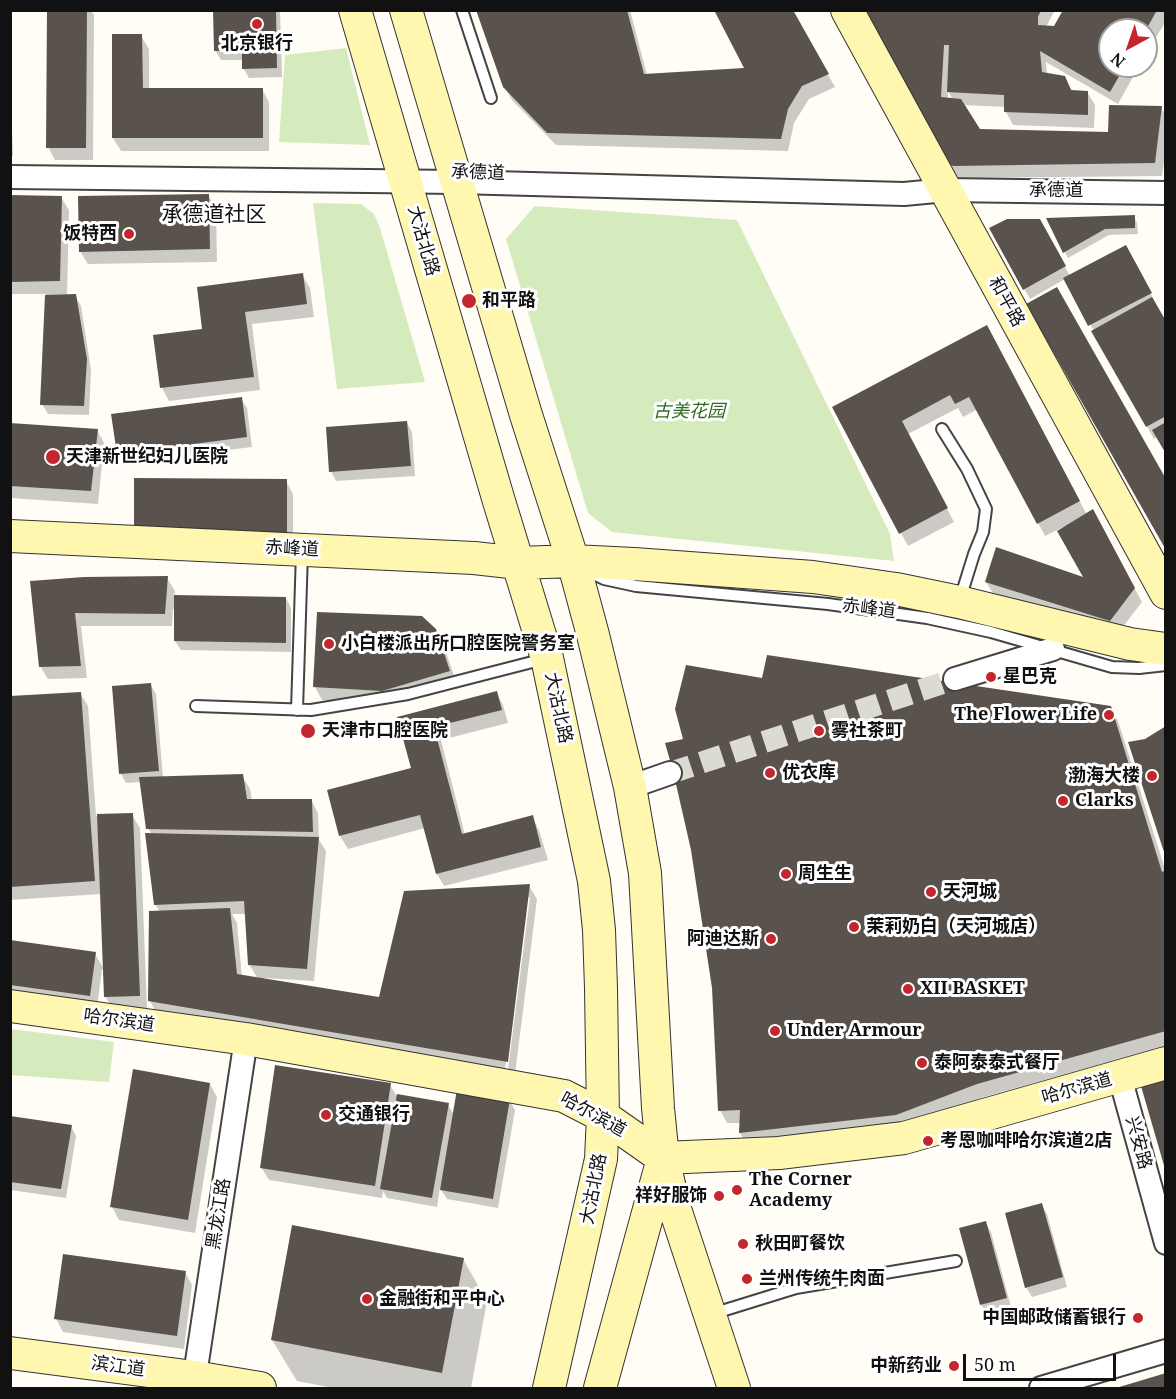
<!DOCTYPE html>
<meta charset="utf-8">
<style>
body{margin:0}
#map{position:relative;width:1176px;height:1399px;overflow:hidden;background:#fffdf5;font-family:"Noto Serif",serif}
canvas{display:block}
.frame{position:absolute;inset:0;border:12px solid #111;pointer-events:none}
.north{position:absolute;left:1098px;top:18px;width:60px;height:60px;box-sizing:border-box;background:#fff;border:2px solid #a0a0a0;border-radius:50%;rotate:220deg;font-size:16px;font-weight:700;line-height:24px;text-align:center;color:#111}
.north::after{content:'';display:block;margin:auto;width:21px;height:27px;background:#c4262e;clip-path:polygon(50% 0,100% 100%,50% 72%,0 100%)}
.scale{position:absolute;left:963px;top:1354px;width:153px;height:27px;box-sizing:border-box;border:3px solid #111;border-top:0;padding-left:8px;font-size:18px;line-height:21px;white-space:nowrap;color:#111;-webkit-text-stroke:4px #fff;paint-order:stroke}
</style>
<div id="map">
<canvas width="1176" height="1399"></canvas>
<div class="frame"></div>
<div class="north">N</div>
<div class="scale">50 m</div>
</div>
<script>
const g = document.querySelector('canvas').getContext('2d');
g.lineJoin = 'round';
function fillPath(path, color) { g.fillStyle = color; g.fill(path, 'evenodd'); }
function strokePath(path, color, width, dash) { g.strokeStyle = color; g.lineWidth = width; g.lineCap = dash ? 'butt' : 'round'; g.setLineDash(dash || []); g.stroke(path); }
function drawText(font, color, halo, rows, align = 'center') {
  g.font = font + ' "Noto Serif","Noto Sans SC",serif'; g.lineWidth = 6; g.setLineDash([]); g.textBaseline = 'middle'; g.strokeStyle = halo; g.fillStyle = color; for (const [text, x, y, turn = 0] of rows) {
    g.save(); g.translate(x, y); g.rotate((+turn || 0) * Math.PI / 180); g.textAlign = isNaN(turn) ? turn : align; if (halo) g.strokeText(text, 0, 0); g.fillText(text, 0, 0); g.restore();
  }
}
fillPath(new Path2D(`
 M346,48L370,145L279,142L285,55Z
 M313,203L361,204L374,214L380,228L425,382L337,389Z
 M535,206L737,220L890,534L894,561L612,532L588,513L506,239Z
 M11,1029L114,1042L109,1082L11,1075Z`), '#d5ebbd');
fillPath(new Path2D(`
 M48,10H91L94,15L93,160H55L48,147Z
 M215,10H280L282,77L249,78L243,68V60H221L215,50Z
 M478,10H630L647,75L747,69L791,10L835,87L809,99L794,123L788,151L556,145L512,100L504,86Z
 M866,10H1055L1046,27L1055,28L1065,10H1166V21L1146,54V30H1110V66H1139L1118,104L1046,62L1047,75L1064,77L1073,92H1087L1095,105L1094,128L1013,125L1006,112V107L963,105L979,130L1109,134L1161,108L1166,115V147L1162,176L961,178L947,170ZM948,91L953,100H948Z
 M141,36L149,49V89H262L269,102V151H121L113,138Z
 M10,70L13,156H10Z
 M208,195L216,208L217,262L88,264L80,251Z
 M10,197H61L69,210L67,296H75L81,306L91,370L89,415L48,414L42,404L46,294H10Z
 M1134,217L1137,223L1138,234L1109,235L1068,258L1048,220Z
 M1039,220L1070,276L1131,256L1166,323V451L1157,437L1154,439L1065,279L1030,299L991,229Z
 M302,275L310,288L314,317L252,324L260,390L169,401L162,388L155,336L204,330Z
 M994,340L1087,515L1100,524L1142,602L1118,633L994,595L986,582L1086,579L1065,526L1045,536L978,409L963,417L958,408L908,434L954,522L908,546L834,408Z
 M241,399L247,408L252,447L124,463L118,453Z
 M407,423L412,432L415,476L336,481L331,471Z
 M10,425L97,430L104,443L98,504L10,498Z
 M286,481L293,494V546L143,545Z
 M167,578L175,591L174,596L286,598L291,608V652L181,650L175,641L176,609H173L172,626H81L87,678L48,679L40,666L32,583Z
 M435,630L443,644L457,684L390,704L322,700L315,687Z
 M763,680L1110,708L1118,721L1166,872V1046L984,1097L904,1128L748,1146L740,1133L741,1123H727L720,1110L713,988L685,740Z
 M150,684L156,694L163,778L242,776L250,789L252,800H311L318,813L319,840L326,851L314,981L264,978V980L381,998L529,886L537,899L515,1074L157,1014L150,1001L160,912L155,904L152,835L148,828L141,782L126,783L121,774ZM527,897H530L508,1070L505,1069ZM232,914H246L249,964L258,979L242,977L237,923Z
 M80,693L88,706L96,816L132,815L140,828L147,1008L113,1009L105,996L104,970L102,969L97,1008L10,996V942L95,954L104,969L101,894L10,900V698Z
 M496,693L503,705L508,723L441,740L465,835L532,817L539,830L548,860L444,886L437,874L425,828L348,849L340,836L412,769L399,718Z
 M210,1084L217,1097L195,1233L119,1220L112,1207Z
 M390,1085L396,1095L448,1105L454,1115L509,1100L515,1110L498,1208L447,1199L440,1188L437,1207L387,1198L383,1191L382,1198L269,1180L261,1167Z
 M10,1118L71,1126L76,1136L66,1198L10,1190Z
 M1041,1205L1047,1214L1067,1287L1032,1297L1026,1287Z
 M985,1222L991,1232L1011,1307L987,1314L981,1304Z
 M463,1259L487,1301L471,1388H333L297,1381L272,1340Z
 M185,1272L192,1285L184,1349L63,1332L56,1319Z
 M1166,1374V1388H1119Z`), '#0003');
fillPath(new Path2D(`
 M47,10H87L86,148H46Z
 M213,10H276L277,68L242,69V50L214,51Z
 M476,10H627L644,74L744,68L714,10H793L829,74L802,86L788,109L781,139L547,133L503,87Z
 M865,10H1041L1038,17V25L1054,26L1063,10H1157L1146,30H1110V66H1125L1110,92L1040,51L1042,72L1065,76L1071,90L1088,91V115L1004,112V95L947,92L949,45H944L941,97L961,99L980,129L1108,132L1109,105L1162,106L1155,163L953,166L938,157Z
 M112,34H142L143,88H263V138H112Z
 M209,194L210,249L79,252L78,196Z
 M10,195L62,196L60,281L10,282Z
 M1135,215V228L1105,229L1063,253L1046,218Z
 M1007,219H1040L1066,266L1023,290L989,228Z
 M1126,245L1152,293L1088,326L1063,278Z
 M303,273L307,304L245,312L254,377L160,388L153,335L202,329L197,287Z
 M1057,287L1166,479V550L1026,304Z
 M76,294L87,359L84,406L40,405L45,295Z
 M1152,297L1166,321V416L1146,427L1091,331Z
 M987,325L1080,501L1037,524L969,397L955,404L950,395L902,421L948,508L899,534L832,407Z
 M242,397L247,437L117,454L111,414Z
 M407,421L411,466L329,472L326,427Z
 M1166,422V454L1152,430Z
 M10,423L98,429L91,491L10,486Z
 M134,478L287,479V534L134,533Z
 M1093,509L1135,588L1110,621L985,582L996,547L1083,577L1057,531Z
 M168,576L165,614L75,613L81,666L39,667L30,581L84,577Z
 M174,595L286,597V643L174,641Z
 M317,612L422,616L436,629L450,671L382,691L313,687Z
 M767,655L1111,706L1162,872L1166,870V1031L977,1084L896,1115L739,1133L740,1110L718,1111L712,988L691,850L673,771L665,743L683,739L675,709L686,665L762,678Z
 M151,683L159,771L119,774L112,686Z
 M497,691L502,710L434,727L462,834L533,815L541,847L436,874L420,815L339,836L327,790L411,768L397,717Z
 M81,692L95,881L10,887V696Z
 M1166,726V855H1165L1128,742L1145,739Z
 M243,774L247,799H312L313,832L146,829L139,777Z
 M133,813L140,996L104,997L97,814Z
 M145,833L319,837L307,969L248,965L244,901L154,905Z
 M530,884L508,1062L148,1001L149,911L230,908L237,974L379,997L404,891Z
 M10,940L96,952L90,996L10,985Z
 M275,1065L391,1083L375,1186L260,1168Z
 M133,1069L210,1083L188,1220L110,1207Z
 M1166,1079V1169H1165L1141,1086Z
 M457,1089L510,1099L493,1199L440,1190Z
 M397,1094L449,1103L432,1198L380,1189Z
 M10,1116L72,1125L61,1189L10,1182Z
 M1042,1203L1063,1277L1025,1288L1005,1213Z
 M986,1221L1007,1298L980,1305L959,1228Z
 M292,1225L464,1258L442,1373L271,1340Z
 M63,1254L186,1271L177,1336L54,1319Z
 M1166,1373V1388H1116Z`), '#5a524d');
strokePath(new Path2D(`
 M670,773L955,679`), '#dbdad3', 22, [22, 11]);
const lane = new Path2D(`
 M462,10L491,98
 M942,429L967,469L986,509L983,532L974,554L960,599
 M589,572L604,579L636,586L828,604L927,618L991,632L1112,667L1139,668L1166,665
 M196,706L311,710L408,694L544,659
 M297,710L302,552
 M712,1314L796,1288L956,1261`);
const street = new Path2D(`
 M10,177L457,182L904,194L946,190L1166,193
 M955,679L1053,649
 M630,787L670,773
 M1120,1077L1166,1243
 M193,1388L246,1039
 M1041,1388L1166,1351`);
const secondary = new Path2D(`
 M355,10L498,498L547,658L594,881L599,930L601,988L603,1116L601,1159L549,1388
 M406,10L526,415L573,561L593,635L630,787L645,873L658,1108L663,1158L674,1206L734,1388
 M847,10L1166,593
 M10,536L474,558L519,563L573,561L634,564L813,577L896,589L959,602L1130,644L1166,649
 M10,1006L246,1039L564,1096L603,1116L663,1158L779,1153L904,1138L1166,1063
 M10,1353L194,1377L260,1388
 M600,1388L662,1162`);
strokePath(lane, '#444', 14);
strokePath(street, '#444', 26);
strokePath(secondary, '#333', 34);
strokePath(lane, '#fff', 10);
strokePath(street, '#fff', 22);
strokePath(secondary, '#fff6b0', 32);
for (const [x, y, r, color] of [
 [257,24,6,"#c4262e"],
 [129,234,6,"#c4262e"],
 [469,301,8,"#c4262e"],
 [53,457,8,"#c4262e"],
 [329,644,6,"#c4262e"],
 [991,677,6,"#c4262e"],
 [1109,715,6,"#c4262e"],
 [308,731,8,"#c4262e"],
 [819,731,6,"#c4262e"],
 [770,773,6,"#c4262e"],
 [1152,776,6,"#c4262e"],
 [1063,801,6,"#c4262e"],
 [786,874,6,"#c4262e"],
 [931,892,6,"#c4262e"],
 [854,927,6,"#c4262e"],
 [771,939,6,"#c4262e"],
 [908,989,6,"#c4262e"],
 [775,1031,6,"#c4262e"],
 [922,1063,6,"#c4262e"],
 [326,1115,6,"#c4262e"],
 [928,1141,6,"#c4262e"],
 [737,1190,6,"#c4262e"],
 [719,1196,6,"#c4262e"],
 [743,1244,6,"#c4262e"],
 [747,1279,6,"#c4262e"],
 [367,1299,6,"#c4262e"],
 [1138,1318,6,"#c4262e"],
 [954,1366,6,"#c4262e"]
]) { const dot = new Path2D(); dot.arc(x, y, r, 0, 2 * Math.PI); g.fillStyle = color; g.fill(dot); strokePath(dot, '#fff', 2); }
drawText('bold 18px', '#111', '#fff', [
 ["北京银行",257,44,"center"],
 ["饭特西",117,234,"right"],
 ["和平路",482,301],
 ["天津新世纪妇儿医院",66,457],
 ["小白楼派出所口腔医院警务室",341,644],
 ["星巴克",1003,677],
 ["The Flower Life",1097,715,"right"],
 ["天津市口腔医院",322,731],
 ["雾社茶町",831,731],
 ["优衣库",782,773],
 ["渤海大楼",1140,776,"right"],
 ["Clarks",1075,801],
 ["周生生",798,874],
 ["天河城",943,892],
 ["茉莉奶白（天河城店）",866,927],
 ["阿迪达斯",759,939,"right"],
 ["XII BASKET",920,989],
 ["Under Armour",787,1031],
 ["泰阿泰泰式餐厅",934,1063],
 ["交通银行",338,1115],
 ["考恩咖啡哈尔滨道2店",940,1141],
 ["The Corner",749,1180],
 ["Academy",749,1201],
 ["祥好服饰",707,1196,"right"],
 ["秋田町餐饮",755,1244],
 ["兰州传统牛肉面",759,1279],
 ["金融街和平中心",379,1299],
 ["中国邮政储蓄银行",1126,1318,"right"],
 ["中新药业",942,1366,"right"]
], 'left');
drawText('18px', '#111', '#fff', [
 ["承德道",478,173,2],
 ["承德道",1056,191],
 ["大沽北路",423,241,74],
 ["和平路",1006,302,61],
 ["赤峰道",292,549,3],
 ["赤峰道",869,609,7],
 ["大沽北路",558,708,78],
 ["哈尔滨道",119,1021,8],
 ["哈尔滨道",1077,1089,-16],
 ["哈尔滨道",593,1115,29],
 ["兴安路",1138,1143,75],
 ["大沽北路",594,1189,-79],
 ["黑龙江路",219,1214,-81],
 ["滨江道",118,1367,8]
]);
drawText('italic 18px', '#2f6b1f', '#fff', [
 ["古美花园",689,412]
]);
drawText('21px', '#111', '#fff', [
 ["承德道社区",214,215]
]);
</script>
